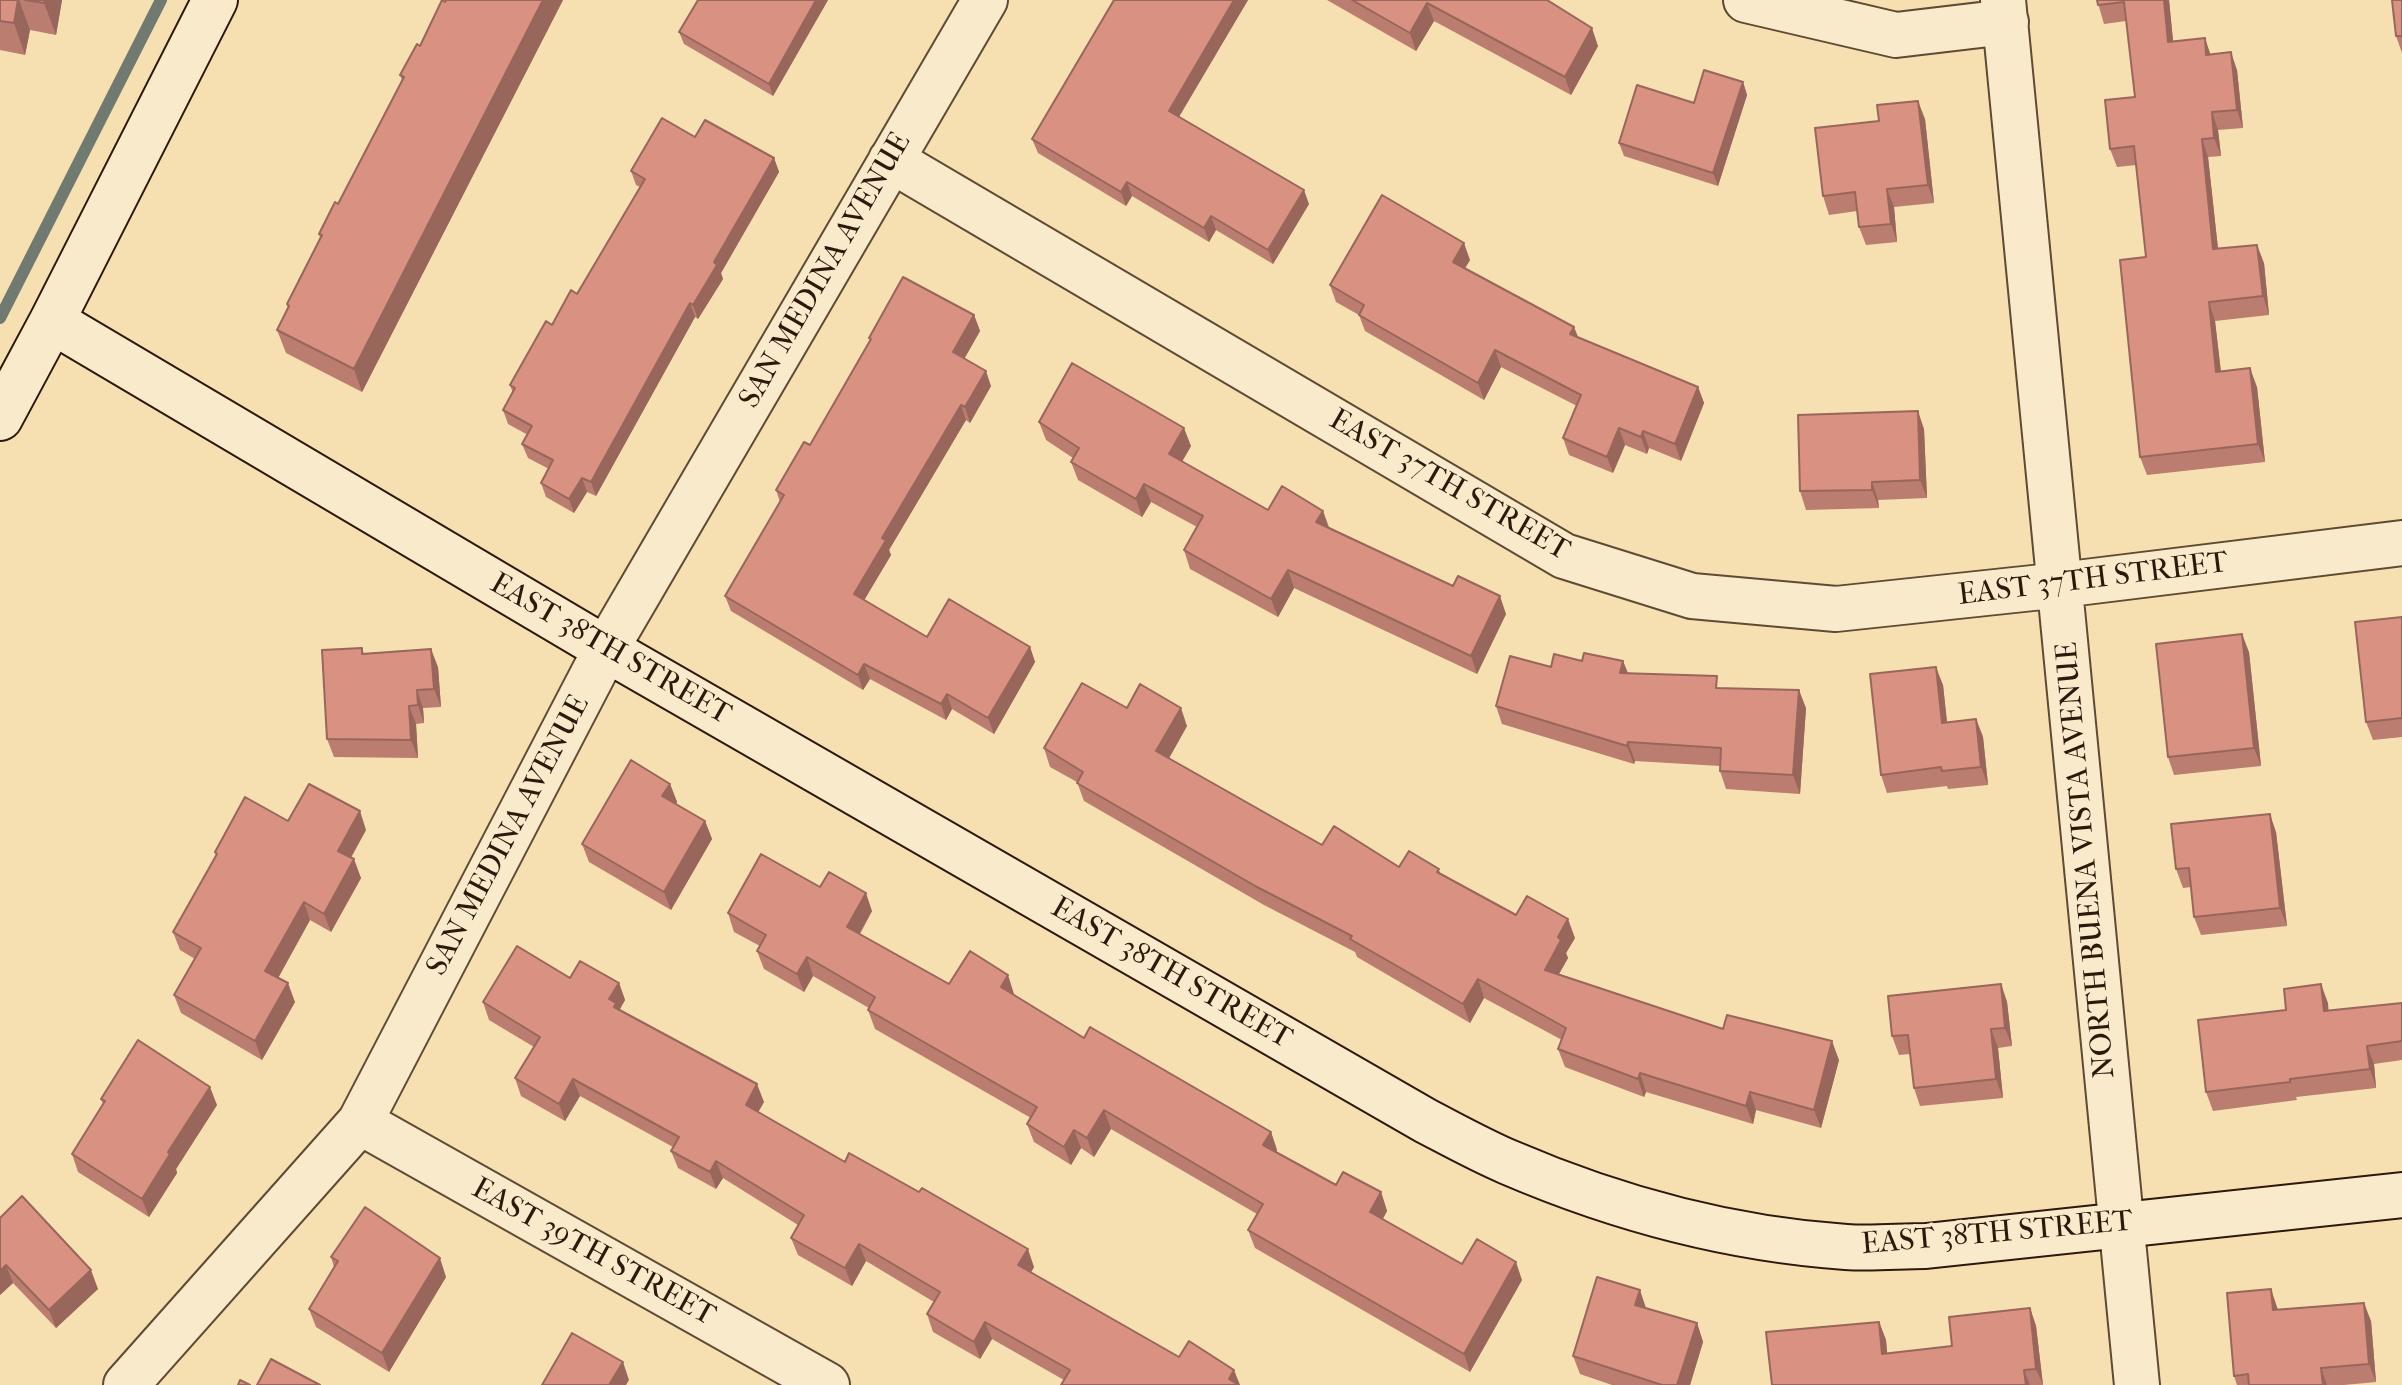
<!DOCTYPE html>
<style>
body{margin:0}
canvas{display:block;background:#f6dfb0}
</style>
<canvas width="2402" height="1385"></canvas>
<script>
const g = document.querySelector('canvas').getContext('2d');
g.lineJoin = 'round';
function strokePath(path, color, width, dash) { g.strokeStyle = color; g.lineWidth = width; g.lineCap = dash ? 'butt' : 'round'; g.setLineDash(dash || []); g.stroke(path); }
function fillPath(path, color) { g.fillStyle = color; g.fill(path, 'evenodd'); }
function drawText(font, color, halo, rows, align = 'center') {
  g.font = font + ' "IM FELL French Canon",serif'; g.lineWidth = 7; g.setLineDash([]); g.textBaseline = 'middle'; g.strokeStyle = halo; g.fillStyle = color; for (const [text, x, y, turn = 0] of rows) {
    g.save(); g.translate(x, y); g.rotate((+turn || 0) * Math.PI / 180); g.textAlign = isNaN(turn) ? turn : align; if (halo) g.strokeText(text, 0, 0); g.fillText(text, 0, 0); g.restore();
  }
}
strokePath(new Path2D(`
 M0,318L161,0`), '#717a70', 12);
const street = new Path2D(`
 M1746,0L1896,35L2006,22
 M2003,0L2137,1385
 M891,160L1564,556L1692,596L1836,609L2061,585L2402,543
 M360,1122L827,1385
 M126,1385L360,1122L606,649L985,0`);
const secondary = new Path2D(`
 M52,321L606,649L1426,1121C1453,1135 1480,1150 1508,1162C1615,1208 1730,1239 1846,1247C1872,1249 1900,1246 1926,1246L2402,1195
 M0,418L52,321L215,0`);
strokePath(street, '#5f4a34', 48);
strokePath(secondary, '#2d180b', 48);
strokePath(street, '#f9eacc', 44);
strokePath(secondary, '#f9eacc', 44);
fillPath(new Path2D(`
 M0,0H62L56,35L30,30L25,55L0,50Z
 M446,0H563L362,392L286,353L277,330L288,308L287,304L320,238L319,234L338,204L402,80L400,75L420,46Z
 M828,0L773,96L684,44L679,32Z
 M1114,0H1248L1179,117L1309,204L1273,264L1216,230L1209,242L1132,196L1126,206L1038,153L1032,139Z
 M1327,0H1547L1598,46L1571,95L1434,21L1416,51Z
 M2097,0H2169L2173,42L2210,54L2237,70L2243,128L2218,130L2221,156L2208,157L2218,249L2264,263L2269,315L2215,321L2221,372L2257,387L2265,462L2147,475L2140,457L2146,257L2136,165L2117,167L2110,149L2135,97L2126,21L2104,24Z
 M2402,0V53L2396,36Z
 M1743,82L1747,95L1718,186L1624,156L1619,143L1694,103Z
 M1925,119L1934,203L1894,207L1897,242L1866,245L1859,227L1857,211L1829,215L1823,196Z
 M695,137L774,158L779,172L721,273L723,279L698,319L695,317L596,496L587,492L574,513L546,497L541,483L549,469L528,458L522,444L528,435L508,424L503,410L513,393L510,385L552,325L577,294L640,187L636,185L631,171Z
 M1470,260L1465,268L1578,338L1698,387L1704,403L1681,461L1649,448L1647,454L1625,445L1613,473L1569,455L1563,438L1577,406L1501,367L1484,400L1365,331L1359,315L1336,302L1330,285Z
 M974,315L980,331L964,359L991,386L970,423L966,420L889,550L891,555L864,600L927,637L1030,647L1035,662L994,734L952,709L946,720L870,679L863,690L731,611L725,596L780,502L776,490L810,445L870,340L869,338Z
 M1039,422L1191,446L1182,462L1268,510L1323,511L1329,527L1506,614L1477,674L1294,588L1278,617L1190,569L1184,550L1197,527L1151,502L1142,517L1078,480L1071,462L1073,458L1046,440Z
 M1924,429L1927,498L1878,500L1879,508L1806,510L1800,491Z
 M2402,617V737L2373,740L2366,722Z
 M362,648L364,654L438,667L441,707L423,708L424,723L416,724L418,758L334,757L327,739Z
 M2249,652L2261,766L2174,775L2168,757Z
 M1582,661H1623L1628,673L1721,688L1806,708L1800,794L1726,789L1720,771V766L1635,761L1634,764L1502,724L1496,706L1551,667Z
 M1943,685L1947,722L1976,719L1983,737L1988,785L1948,789L1947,786L1887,793L1881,775Z
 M1127,708L1187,726L1169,758L1322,845L1399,867L1439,869L1440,873L1516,915L1575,938L1566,953L1568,958L1559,974L1723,1029L1839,1060L1821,1128L1756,1110L1753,1124L1646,1092L1644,1097L1565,1067L1558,1049L1562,1040L1484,998L1470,1023L1357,957L1355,952L1264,905L1084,801L1077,782L1050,767L1044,748Z
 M670,784L677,802L676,804L705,821L712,839L671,910L589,862L582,844Z
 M288,821L366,830L351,858L361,878L331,932L310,920L278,978L295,1002L262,1060L181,1013L174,995L195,959L180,950L173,932L216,856L215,852Z
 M2276,832L2287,926L2201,935L2194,917L2191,887L2183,888L2176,869Z
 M820,887L872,911L860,934L949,984L1014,994V995L1084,1038L1271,1132L1277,1150L1276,1152L1336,1185L1381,1192L1387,1211L1383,1219L1462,1264L1522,1280L1470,1372L1255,1248L1248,1230L1257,1214L1111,1129L1094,1157L1081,1148L1071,1165L1034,1142L1027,1124L1031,1118L875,1029L868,1010L869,1008L813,976L804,992L764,969L757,951L760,946L734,932L728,913Z
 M570,978L619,983L625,1000L619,1010L764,1102L758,1112L845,1162L1034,1267L1031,1272L1179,1357L1234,1370L1064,1380L992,1339L980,1359L933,1332L927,1314L934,1302L866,1261L852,1286L798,1255L791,1238L798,1225L723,1178L716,1189L678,1168L671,1151L673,1147L580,1096L565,1121L521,1096L515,1078L534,1047L489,1020L483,1002Z
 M2001,984L2007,1002L2012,1046L1998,1048L2003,1098L1920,1106L1914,1088L1910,1054L1899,1055L1892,1036Z
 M2328,1003V1011L2402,1003V1060L2374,1064L2376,1088L2296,1097L2297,1100L2213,1111L2206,1092L2286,1010Z
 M101,1099L217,1105L176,1169L177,1173L149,1217L78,1172L72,1154L103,1104Z
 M22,1196L98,1289L56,1328L13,1283L0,1295Z
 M331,1257L446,1277L389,1372L316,1327L309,1309L334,1267Z
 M2277,1307L2278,1310L2371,1321L2376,1382L2344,1385H2237L2234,1376Z
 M1646,1308L1697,1323L1703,1342L1690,1385H1612L1580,1374L1573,1356Z
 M2030,1308L2036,1326L2043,1385H1772L1879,1322L1886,1340L1887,1353L1952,1346Z`), '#bb7d70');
fillPath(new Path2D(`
 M19,0L30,30L25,55L14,23Z
 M45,0H62L56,35L44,3Z
 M543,0H563L362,392L354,369Z
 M816,0H828L773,96L769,84Z
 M1234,0H1248L1174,125L1169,111Z
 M2164,0H2169L2175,60L2168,42Z
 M1427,3L1434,21L1416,51L1410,33Z
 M1592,28L1598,46L1571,95L1565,77Z
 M2205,38L2211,56L2206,55Z
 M2231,52L2237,70L2243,128L2237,110Z
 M1743,82L1747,95L1718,186L1713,173Z
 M1918,101L1925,119L1934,203L1928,185Z
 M2212,112L2218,130L2221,156L2214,138Z
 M2202,139L2208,157L2220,267L2213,249Z
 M774,158L779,172L721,273L723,279L698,319L693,305L714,262Z
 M1127,182L1132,196L1126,206L1121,192Z
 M1887,189L1894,207L1897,242L1891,224Z
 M1304,190L1309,204L1273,264L1268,250Z
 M1211,216L1216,230L1209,242L1204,228Z
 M1464,243L1470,260L1459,278L1453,262Z
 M2257,245L2264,263L2269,315L2263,296Z
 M2209,302L2215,321L2223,390L2216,372Z
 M690,303L695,317L596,496L591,482Z
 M974,315L980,331L959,368L953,352Z
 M1574,327L1581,344L1570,334Z
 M1495,350L1501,367L1484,400L1478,383Z
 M2250,368L2257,387L2265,462L2258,444Z
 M986,371L991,386L970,423L965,407Z
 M1698,387L1704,403L1681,461L1675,444Z
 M961,405L966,420L889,550L891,555L859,609L854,594L882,538Z
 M1918,411L1924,429L1927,498L1920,480Z
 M1184,428L1191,446L1175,473L1169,454Z
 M1619,428L1625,445L1613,473L1607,457Z
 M1643,431L1649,448L1647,454L1641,437Z
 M582,478L587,492L574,513L569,499Z
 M1872,482L1878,500L1879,508L1872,490Z
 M1144,484L1151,502L1142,517L1136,499Z
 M1323,511L1329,529L1316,522Z
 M1288,570L1294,588L1278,617L1271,599Z
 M1500,596L1506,614L1477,674L1471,656Z
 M2242,634L2249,652L2261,766L2254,748Z
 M1030,647L1035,662L994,734L988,718Z
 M431,649L438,667L441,707L434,689Z
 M1623,661L1630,679L1620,673Z
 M864,664L870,679L863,690L858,675Z
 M1936,667L1943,685L1949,741L1942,723Z
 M417,690L423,708L424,723L418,705Z
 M1799,690L1806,708L1800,794L1793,775Z
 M947,694L952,709L946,720L941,704Z
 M409,706L416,724L418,758L411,740Z
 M1181,708L1187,726L1163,769L1156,751Z
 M1976,719L1983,737L1988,785L1981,767Z
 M1628,742L1635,761L1634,764L1627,746Z
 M670,784L677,802L669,814L662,796Z
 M360,811L366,830L344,869L338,851Z
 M2270,814L2276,832L2287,926L2280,908Z
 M705,821L712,839L671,910L664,892Z
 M354,859L361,878L331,932L324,914Z
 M866,893L872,911L853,945L847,927Z
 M304,902L310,920L272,989L265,971Z
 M1568,919L1575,938L1566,953L1568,958L1551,988L1545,970L1558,937Z
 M807,957L813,976L804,992L797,974Z
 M1008,975L1014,994L1008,1005L1001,987Z
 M1478,979L1484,998L1470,1023L1463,1004Z
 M288,983L295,1002L262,1060L255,1041Z
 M619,983L625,1000L619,1011L623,1021L609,999Z
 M2001,984L2007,1002L2012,1046L2005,1028Z
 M2321,984L2328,1003L2330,1030L2324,1011Z
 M1991,1029L1998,1048L2003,1098L1996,1079Z
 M1832,1041L1839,1060L1821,1128L1814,1110Z
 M2367,1046L2374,1064L2376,1088L2370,1069Z
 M1640,1073L1646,1092L1644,1097L1638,1079Z
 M573,1079L580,1096L565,1121L559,1104Z
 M757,1084L764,1102L752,1123L746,1105Z
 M210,1087L217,1105L176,1169L177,1173L149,1217L142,1199L168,1152Z
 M1750,1092L1756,1110L1753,1124L1746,1106Z
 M1104,1110L1111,1129L1094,1157L1087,1138Z
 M1074,1130L1081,1148L1071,1165L1064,1147Z
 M1271,1132L1277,1150L1270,1163L1263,1145Z
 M716,1161L723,1178L716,1189L710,1172Z
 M1381,1192L1387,1211L1376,1230L1370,1212Z
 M859,1244L866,1261L852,1286L845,1268Z
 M1028,1249L1034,1267L1025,1283L1018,1265Z
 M440,1258L446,1277L389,1372L382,1353Z
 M1516,1262L1522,1280L1470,1372L1464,1354Z
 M6,1265L13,1283L0,1295V1271Z
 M91,1270L98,1289L56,1328L49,1310Z
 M2271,1289L2277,1307L2280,1329L2273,1310Z
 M1640,1290L1646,1308L1642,1324L1635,1305Z
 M2364,1303L2371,1321L2376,1382L2369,1364Z
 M2030,1308L2036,1326L2043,1385L2036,1369Z
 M985,1322L992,1339L980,1359L974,1342Z
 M1879,1322L1886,1340L1889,1372L1882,1354Z
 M1697,1323L1703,1342L1690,1385H1677Z
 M623,1362L629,1380L626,1385H609Z
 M2321,1368L2327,1385H2323Z
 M1234,1370L1240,1385L1229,1379Z
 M2024,1370L2030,1385H2026Z`), '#98665b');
const building = new Path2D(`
 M0,0H18L14,23L0,21Z
 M25,0H45L44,3Z
 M442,0L445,2L446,0H543L354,369L277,330L289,306L287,304L322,235L319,234L335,202L338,204L404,77L400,75L417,44L420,46Z
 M698,0H816L769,84L679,32Z
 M1114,0H1234L1169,111L1304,190L1268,250L1211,216L1204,228L1127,182L1121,192L1032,139Z
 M1352,0H1547L1592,28L1565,77L1427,3L1410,33Z
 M2097,0H2164L2168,42L2205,38L2206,55L2231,52L2237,110L2212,112L2214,138L2202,139L2213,249L2257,245L2263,296L2209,302L2216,372L2250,368L2258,444L2140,457L2120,260L2146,257L2134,146L2110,149L2105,100L2135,97L2124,2L2098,5Z
 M2392,0H2402V37V36H2396Z
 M1704,70L1743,82L1713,173L1619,143L1637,85L1694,103Z
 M1918,101L1928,185L1887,189L1891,224L1859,227L1855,192L1823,196L1815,128L1879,121L1877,105Z
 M662,118L695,137L705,120L774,158L714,262L717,265L693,305L690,303L591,482L582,478L569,499L541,483L553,460L522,444L532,426L503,410L515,388L510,385L546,321L552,325L571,290L577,294L645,179L631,171Z
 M1382,195L1464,243L1453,262L1574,327L1570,334L1698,387L1675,444L1643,431L1641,437L1619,428L1607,457L1563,438L1581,395L1495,350L1478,383L1359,315L1364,305L1330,285Z
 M903,277L974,315L953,352L986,371L965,407L961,405L882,538L886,540L854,594L927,637L949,599L1030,647L988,718L947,694L941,704L864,664L858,675L725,596L784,495L776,490L804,442L810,445L871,339L869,338Z
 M1072,363L1184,428L1169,454L1268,510L1282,486L1323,511L1316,522L1453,586L1458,576L1500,596L1471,656L1288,570L1271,599L1184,550L1203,516L1144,484L1136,499L1071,462L1079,448L1039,422Z
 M1918,411L1920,480L1872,482V490L1800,491L1798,415Z
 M2402,617V718L2366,722L2355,622Z
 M2242,634L2254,748L2168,757L2156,644Z
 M362,648V654L431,649L434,689L417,690L418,705L409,706L411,740L327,739L322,650Z
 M1584,653L1623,661L1620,673L1717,676L1716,688L1799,690L1793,775L1720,771L1721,748L1628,742L1627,746L1496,706L1510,656L1551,667L1554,654L1582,661Z
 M1936,667L1942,723L1976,719L1981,767L1942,771L1941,767L1881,775L1870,674Z
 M1082,683L1127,708L1140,684L1181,708L1156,751L1322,845L1334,826L1399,867L1409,851L1439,869L1437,872L1516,915L1527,896L1568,919L1558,937L1561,940L1545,970L1723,1029L1727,1015L1832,1041L1814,1110L1750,1092L1746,1106L1640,1073L1638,1079L1558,1049L1566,1028L1478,979L1463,1004L1350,939L1352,936L1257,887L1077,783L1083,772L1044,748Z
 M631,760L670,784L662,796L705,821L664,892L582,844Z
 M309,784L360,811L338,851L354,859L324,914L304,902L265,971L288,983L255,1041L174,995L201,948L173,932L217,854L215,852L245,797L288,821Z
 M2270,814L2280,908L2194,917L2189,868L2176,869L2171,824Z
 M761,854L820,887L829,872L866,893L847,927L949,984L970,951L1008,975L1001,987L1084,1038L1090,1027L1271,1132L1263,1145L1336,1185L1343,1172L1381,1192L1370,1212L1462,1264L1477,1239L1516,1262L1464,1354L1248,1230L1263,1204L1104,1110L1087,1138L1074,1130L1064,1147L1027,1124L1037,1107L868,1010L875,997L807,957L797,974L757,951L766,935L728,913Z
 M517,946L570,978L580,961L619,983L609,999L616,1003L614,1007L757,1084L746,1105L845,1162L849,1153L919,1192L922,1188L1028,1249L1018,1265L1179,1357L1189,1341L1234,1370L1229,1379L1239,1385H1061L1070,1370L985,1322L974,1342L927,1314L940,1292L859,1244L845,1268L791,1238L804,1215L716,1161L710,1172L671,1151L679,1137L573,1079L559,1104L515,1078L540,1037L483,1002Z
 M2001,984L2005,1028L1991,1029L1996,1079L1914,1088L1908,1035L1892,1036L1888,996Z
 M2321,984L2324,1011L2402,1003V1041L2367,1046L2370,1069L2290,1079V1082L2206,1092L2198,1020L2286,1010L2284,989Z
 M138,1040L210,1087L168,1152L170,1154L142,1199L72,1154L105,1101L101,1099Z
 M22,1196L91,1270L49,1310L6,1265L0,1271V1218Z
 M365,1207L440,1258L382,1353L309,1309L338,1261L331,1257Z
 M1597,1277L1640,1290L1635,1305L1697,1323L1677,1385H1662L1573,1356Z
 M2271,1289L2273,1310L2364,1303L2369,1364L2321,1368L2323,1385H2249L2248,1374L2234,1376L2227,1293Z
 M2030,1308L2036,1369L2024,1370L2026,1385H1772L1766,1332L1879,1322L1882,1354L1952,1346L1949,1317Z
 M572,1333L623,1362L609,1385H542Z
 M271,1359L320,1385H257Z
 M240,1380L250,1385H238Z`);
fillPath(building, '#d99182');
strokePath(building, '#98665b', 2);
drawText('30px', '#2d180b', '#f9eacc', [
 ["SAN MEDINA AVENUE",826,271,-60],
 ["EAST 37TH STREET",1449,486,30],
 ["EAST 37TH STREET",2093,580,-7],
 ["EAST 38TH STREET",610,650,30],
 ["SAN MEDINA AVENUE",509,836,-62],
 ["NORTH BUENA VISTA AVENUE",2087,860,-95],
 ["EAST 38TH STREET",1171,974,30],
 ["EAST 38TH STREET",1997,1234,-5],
 ["EAST 39TH STREET",593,1253,29]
]);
</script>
